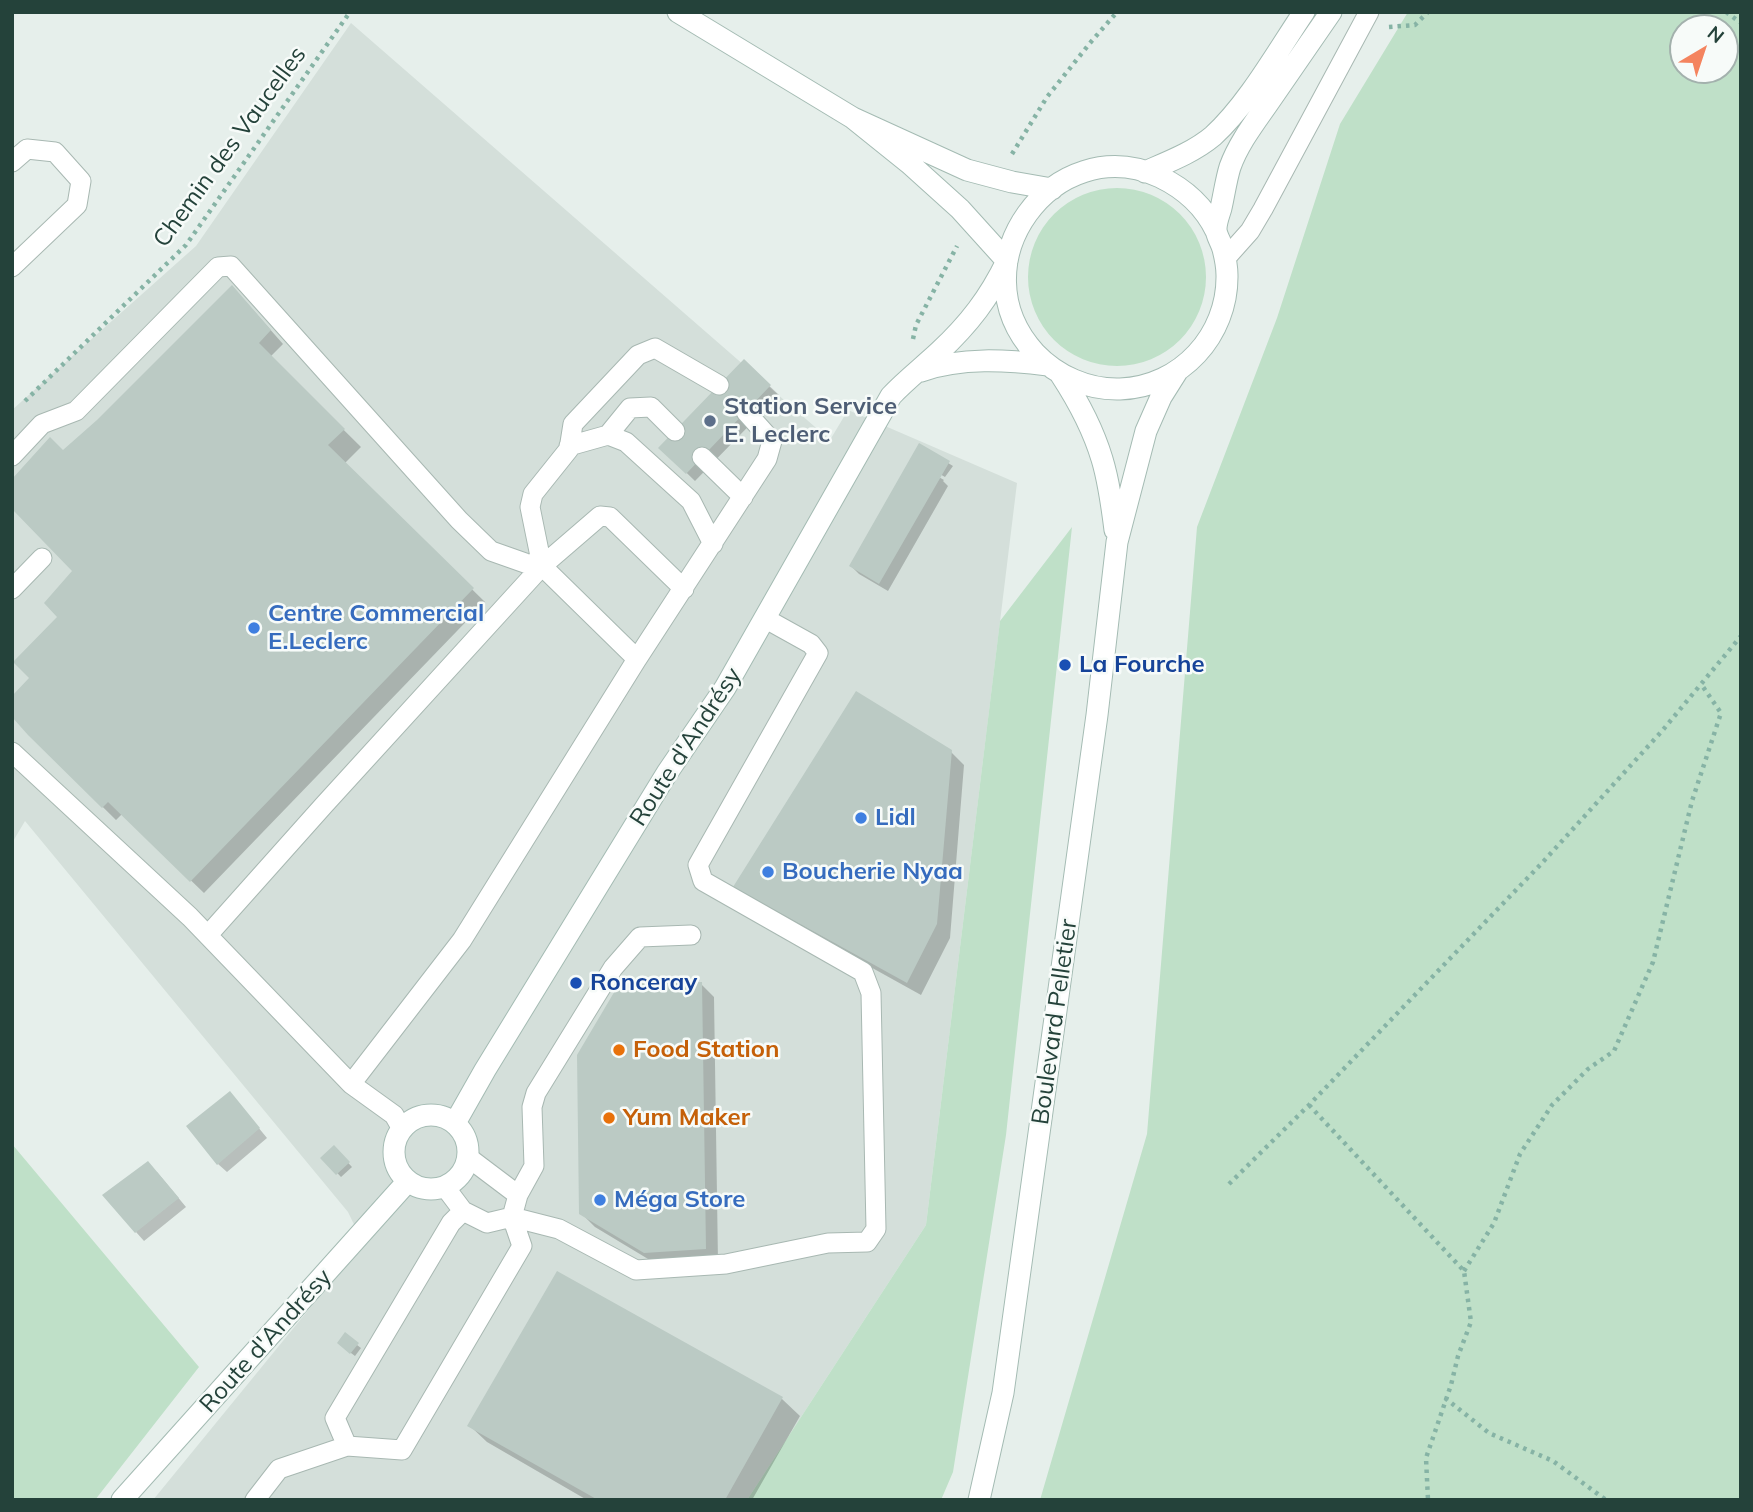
<!DOCTYPE html>
<meta charset="utf-8">
<style>
body{margin:0}
#map{position:relative;width:1753px;height:1512px;overflow:hidden;background:#e6efeb;font-family:Mulish,sans-serif}
canvas{display:block}
.frame{position:absolute;inset:0;border:14px solid #24423a;pointer-events:none}
.north{position:absolute;left:1669px;top:14px;width:70px;height:70px;box-sizing:border-box;background:#f7fbf9;border:2px solid #a3b1ad;border-radius:50%;rotate:39deg;font-size:19px;font-weight:700;line-height:28px;text-align:center;color:#24423a}
.north::after{content:'';display:block;margin:auto;width:24px;height:32px;background:#f4845f;clip-path:polygon(50% 0,100% 100%,50% 72%,0 100%)}
</style>
<div id="map">
<canvas width="1753" height="1512"></canvas>
<div class="frame"></div>
<div class="north">N</div>
</div>
<script>
const g = document.querySelector('canvas').getContext('2d');
g.lineJoin = 'round';
function fillPath(path, color) { g.fillStyle = color; g.fill(path, 'evenodd'); }
function strokePath(path, color, width, dash) { g.strokeStyle = color; g.lineWidth = width; g.lineCap = dash ? 'butt' : 'round'; g.setLineDash(dash || []); g.stroke(path); }
function drawText(font, color, halo, rows, align = 'center') {
  g.font = font + ' Mulish,sans-serif'; g.lineWidth = 5; g.setLineDash([]); g.textBaseline = 'middle'; g.strokeStyle = halo; g.fillStyle = color; for (const [text, x, y, turn = 0] of rows) {
    g.save(); g.translate(x, y); g.rotate((+turn || 0) * Math.PI / 180); g.textAlign = isNaN(turn) ? turn : align; if (halo) g.strokeText(text, 0, 0); g.fillText(text, 0, 0); g.restore();
  }
}
fillPath(new Path2D(`
 M351,23L830,440L848,410L1017,483L926,1225L747,1500H153L363,1243L348,1212L25,821L12,843V410L196,246Z`), '#d4dfda');
fillPath(new Path2D(`
 M1408,12H1741V1500H1040L1147,1134L1197,527L1277,318L1340,124ZM1683,28H1725V70H1683Z
 M1028 277a89 89 0 1 1 178 0a89 89 0 1 1-178 0Z
 M1072,527L1006,1135L953,1472L941,1500H747L926,1225L1000,621Z
 M12,1144L199,1367L95,1500H12Z`), '#bfe0c8');
fillPath(new Path2D(`
 M244,300L283,344L270,357L361,447L344,464L485,602L204,893L122,814L116,820L29,734L32,678L60,617L74,571L63,452Z
 M744,362L779,395L695,481L661,448Z
 M920,446L953,466L945,477L914,459V463L944,480L943,481L948,486L888,591L859,574L851,566Z
 M951,752L964,765L950,938L921,995L748,899L735,886Z
 M701,984L714,997L718,1262L658,1265L595,1227L581,1213Z
 M230,1093L267,1138L227,1172L218,1164Z
 M334,1148L352,1167L341,1177L323,1158Z
 M157,1172L186,1207L144,1241L136,1232Z
 M558,1273L782,1399L800,1416L752,1500H587L487,1442L469,1425Z
 M357,1345L361,1348L355,1356L343,1347Z`), '#0003');
fillPath(new Path2D(`
 M232,285L271,330L259,343L345,429L328,445L474,588L190,882L108,802L102,808L28,735L12,717V696L29,678L13,662L57,617L44,603L72,571L12,509V479L50,437L63,450L97,420Z
 M744,359L771,385L686,474L658,448Z
 M919,443L950,461L879,584L849,566Z
 M856,691L952,750L937,924L907,983L733,887Z
 M702,982L706,1249L644,1253L579,1214L577,1055L619,984Z
 M230,1091L260,1128L217,1165L186,1126Z
 M334,1145L350,1162L336,1175L320,1158Z
 M148,1161L179,1198L135,1233L102,1195Z
 M557,1271L783,1397L725,1500H598L467,1426Z
 M345,1332L359,1343L350,1354L337,1343Z`), '#bbcac4');
const lane = new Path2D(`
 M12,162L27,149L55,152L81,181L77,205L12,267
 M1225,259L1250,231L1263,209L1369,12
 M608,435L626,442L691,501L713,544
 M569,446L608,435L630,408L651,407L675,431
 M12,456L42,424L76,411L218,267L231,266L459,520L491,551L525,563L542,566
 M702,457L743,497
 M12,589L42,558
 M637,659L767,459L772,441L746,412
 M12,752L190,917L351,1084L394,1115L402,1129
 M208,935L324,805L542,566L600,516L610,517L684,589
 M351,1084L462,940L637,659L542,566L530,507L533,494L569,449L573,424L638,355L655,348L719,385
 M469,1158L518,1195
 M445,1187L463,1211L487,1223L512,1217L559,1229L636,1270L726,1264L828,1243L867,1242L876,1229L871,993L863,972L703,881L698,865L818,653L811,644L766,619
 M347,1446L335,1418L451,1223L463,1211
 M255,1500L279,1469L347,1446L402,1450L522,1246L512,1217L518,1195L534,1166L532,1107L536,1093L613,968L640,937L691,935`);
const secondary = new Path2D(`
 M678,12L853,118L967,170L1012,182L1052,189
 M1145,172C1168,162 1194,152 1213,136C1248,104 1277,52 1304,12
 M1216,231C1204,206 1185,189 1160,177C1054,128 954,265 1035,353C1057,376 1088,390 1120,389C1181,387 1228,335 1227,275C1227,266 1225,257 1223,249C1221,242 1216,235 1216,229C1216,222 1219,215 1221,208C1224,195 1226,180 1230,167C1239,142 1256,121 1271,99C1291,70 1311,41 1331,12
 M921,371C962,357 1006,360 1048,365
 M1061,375C1078,401 1093,429 1102,459C1109,482 1112,506 1115,530
 M394 1152a37 37 0 1 1 74 0a37 37 0 1 1-74 0Z
 M455,1123L485,1070L667,773L725,688L891,396C906,380 923,367 939,352C969,324 989,298 1007,261L960,209L909,163L853,118
 M122,1500L408,1181
 M979,1500L1003,1393L1097,715L1117,542L1146,431L1161,397L1178,370`);
strokePath(lane, '#a8b8b2', 21);
strokePath(secondary, '#a4bbb3', 23);
strokePath(new Path2D(`
 M1726,12L1741,23
 M1389,27L1415,25L1428,12
 M1012,154L1047,97L1090,43L1117,12
 M913,339L916,325L957,246
 M25,401L186,245L350,12
 M1309,1105L1464,1271L1471,1322L1458,1356L1451,1385L1426,1458L1428,1500
 M1229,1184L1309,1105L1542,863L1662,731L1741,636
 M1464,1271L1494,1223L1520,1154L1552,1105L1588,1069L1614,1051L1653,962L1692,801L1721,713L1701,684
 M1445,1398L1489,1433L1553,1461L1606,1500`), '#86b3a5', 4.5, [3.5, 5]);
strokePath(lane, '#fff', 19);
strokePath(secondary, '#fff', 21);
for (const [x, y, r, color] of [
 [710,421,7,"#5c6f8a"],
 [254,628,7,"#3f7fe0"],
 [1065,665,7,"#1a4fb4"],
 [861,818,7,"#3f7fe0"],
 [768,872,7,"#3f7fe0"],
 [576,983,7,"#1a4fb4"],
 [619,1050,7,"#e8710a"],
 [609,1118,7,"#e8710a"],
 [600,1200,7,"#3f7fe0"]
]) { const dot = new Path2D(); dot.arc(x, y, r, 0, 2 * Math.PI); g.fillStyle = color; g.fill(dot); strokePath(dot, '#f7fbf9', 2.5); }
drawText('24px', '#24423a', '#f7fbf9', [
 ["Chemin des Vaucelles",230,147,-54],
 ["Route d'Andrésy",686,747,-57],
 ["Boulevard Pelletier",1055,1022,-82],
 ["Route d'Andrésy",266,1341,-48]
]);
drawText('bold 24px', '#4e5e75', '#f7fbf9', [
 ["Station Service",724,407],
 ["E. Leclerc",724,435]
], 'left');
drawText('bold 24px', '#366cbe', '#f7fbf9', [
 ["Centre Commercial",268,614],
 ["E.Leclerc",268,642],
 ["Lidl",875,818],
 ["Boucherie Nyaa",782,872],
 ["Méga Store",614,1200]
], 'left');
drawText('bold 24px', '#164399', '#f7fbf9', [
 ["La Fourche",1079,665],
 ["Ronceray",590,983]
], 'left');
drawText('bold 24px', '#c56008', '#f7fbf9', [
 ["Food Station",633,1050],
 ["Yum Maker",623,1118]
], 'left');
</script>
